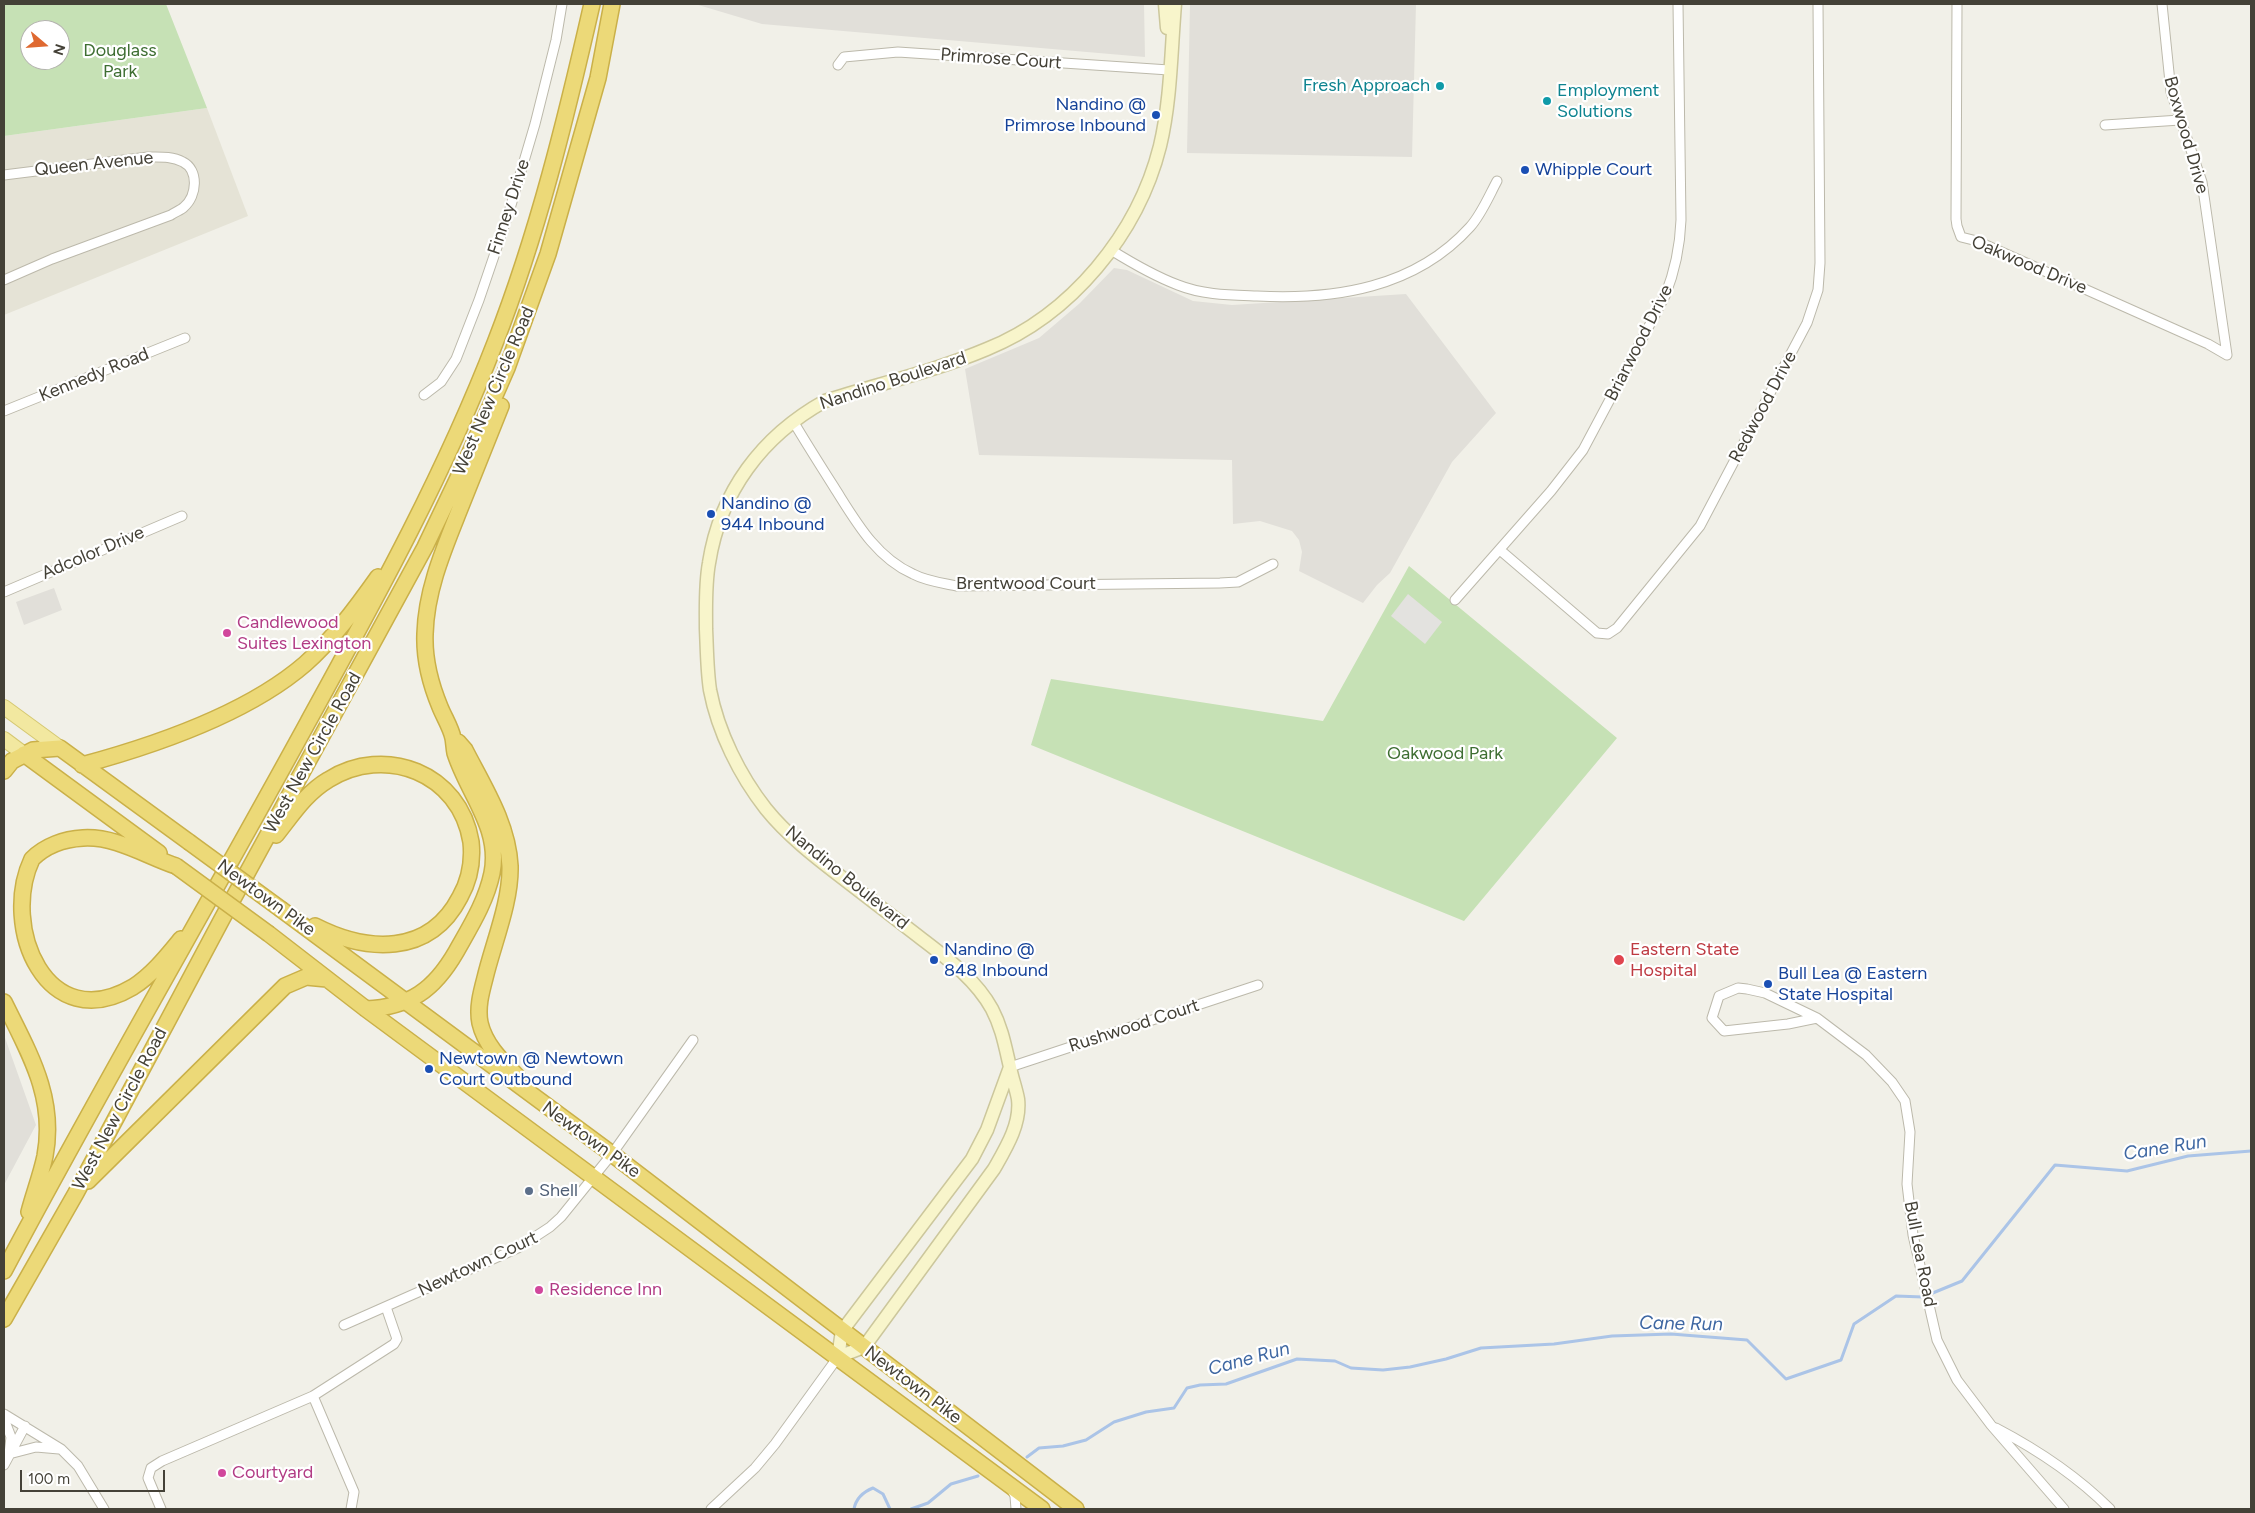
<!DOCTYPE html>
<style>
body{margin:0}
#map{position:relative;width:2255px;height:1513px;overflow:hidden;background:#f1f0e8;font-family:Figtree,sans-serif}
canvas{display:block}
.frame{position:absolute;inset:0;border:5px solid #444137;pointer-events:none}
.north{position:absolute;left:20px;top:20px;width:50px;height:50px;box-sizing:border-box;background:#fff;border:1px solid #b4b3af;border-radius:50%;rotate:108deg;font-size:14px;font-weight:700;line-height:20px;text-align:center;color:#444137}
.north::after{content:'';display:block;margin:auto;width:18px;height:22px;background:#df6931;clip-path:polygon(50% 0,100% 100%,50% 72%,0 100%)}
.scale{position:absolute;left:20px;top:1470px;width:145px;height:22px;box-sizing:border-box;border:2px solid #444137;border-top:0;padding-left:6px;font-size:15px;line-height:18px;white-space:nowrap;color:#444137;-webkit-text-stroke:4px #fff;paint-order:stroke}
</style>
<div id="map">
<canvas width="2255" height="1513"></canvas>
<div class="frame"></div>
<div class="north">N</div>
<div class="scale">100 m</div>
</div>
<script>
const g = document.querySelector('canvas').getContext('2d');
g.lineJoin = 'round';
function fillPath(path, color) { g.fillStyle = color; g.fill(path, 'evenodd'); }
function strokePath(path, color, width, dash) { g.strokeStyle = color; g.lineWidth = width; g.lineCap = dash ? 'butt' : 'round'; g.setLineDash(dash || []); g.stroke(path); }
function drawText(font, color, halo, rows, align = 'center') {
  g.font = font + ' Figtree,sans-serif'; g.lineWidth = 4.5; g.setLineDash([]); g.textBaseline = 'middle'; g.strokeStyle = halo; g.fillStyle = color; for (const [text, x, y, turn = 0] of rows) {
    g.save(); g.translate(x, y); g.rotate((+turn || 0) * Math.PI / 180); g.textAlign = isNaN(turn) ? turn : align; if (halo) g.strokeText(text, 0, 0); g.fillText(text, 0, 0); g.restore();
  }
}
fillPath(new Path2D(`
 M207,108L248,216L4,315V136Z`), '#e5e3d6');
fillPath(new Path2D(`
 M695,4H1144L1145,57L762,24Z
 M1190,4H1416L1412,157L1187,153Z
 M1114,268L1127,270L1193,301L1232,305L1406,294L1496,413L1452,462L1390,573L1377,585L1363,603L1299,571L1302,552L1299,540L1292,531L1260,521L1233,524L1232,460L979,455L965,369L1039,338L1080,303Z
 M54,588L62,610L24,625L16,602Z
 M4,1035L36,1125L4,1185Z`), '#e1dfd9');
fillPath(new Path2D(`
 M4,4H166L207,108L4,136ZM30,30H60V60H30Z
 M1409,566L1617,738L1464,921L1031,745L1051,679L1323,721Z`), '#c6e1b5');
fillPath(new Path2D(`
 M1408,594L1442,622L1425,644L1391,616Z`), '#e3e2df');
strokePath(new Path2D(`
 M1027,1457L1039,1448L1063,1446L1086,1440L1114,1422L1146,1412L1174,1408L1187,1388L1200,1385L1226,1384L1297,1359L1335,1361L1351,1368L1383,1370L1410,1367L1446,1359L1481,1348L1554,1344L1612,1336L1671,1334L1747,1340L1786,1379L1841,1360L1854,1324L1896,1296L1923,1297L1962,1281L2055,1165L2127,1171L2188,1156L2251,1151
 M854,1509C856,1498 863,1492 873,1488L883,1494L890,1509
 M911,1509L928,1503L951,1484L978,1476`), '#abc4e7', 3);
const street = new Path2D(`
 M1957,4L1956,219L1957,226L1961,237L1977,241L2208,344L2227,355
 M2162,4L2171,92L2202,182L2227,355
 M838,65L844,57L898,52L1169,70
 M2105,125L2180,120
 M4,175L148,157C160,157 172,156 183,162C199,170 197,196 184,207C181,210 175,212 171,215L52,259L4,280
 M1111,250C1132,263 1154,276 1178,285C1203,295 1230,295 1257,296C1335,300 1415,288 1470,227C1481,215 1489,196 1497,181
 M424,395L441,382L456,359L479,300L509,212L535,124L556,40L562,4
 M4,411L185,338
 M793,421C806,443 820,465 834,487C855,520 875,557 913,574C926,581 942,583 957,586L1220,583L1238,582L1273,564
 M1500,550L1597,633L1608,634L1617,628L1700,526L1807,323L1818,290L1820,263L1818,4
 M4,592L182,516
 M1455,600L1551,491L1583,450L1665,296C1675,271 1680,247 1681,220L1678,4
 M1817,1018L1788,1024L1724,1031L1712,1018L1719,996L1738,988L1747,989L1765,993L1817,1018L1866,1055L1892,1082L1905,1101L1910,1132L1907,1184L1913,1235L1937,1340L1957,1380L1991,1425L2064,1509
 M1010,1067L1258,985
 M344,1325L518,1248L550,1227L561,1217L612,1154L693,1040
 M313,1396L354,1492L351,1509
 M4,1414L61,1449L78,1466L104,1509
 M4,1419L11,1437L9,1454L36,1447L59,1449
 M1996,1428C2038,1450 2076,1475 2110,1509
 M4,1465L25,1426
 M1011,1488L1015,1496L1016,1509
 M161,1509L148,1478L151,1468L162,1461L313,1396L394,1344L397,1339L386,1307
 M711,1509L755,1468L775,1444L838,1357`);
const secondary = new Path2D(`
 M1165,4L1167,28
 M1010,1067L987,1130L972,1159L842,1331L838,1357L864,1347L994,1169C1006,1148 1021,1124 1018,1099C1016,1088 1012,1078 1010,1067C1005,1046 1002,1028 992,1009C975,978 945,957 918,936C892,916 866,896 840,876C814,856 787,835 766,809C740,776 718,732 710,690C707,670 707,650 706,629C706,607 705,585 709,563C720,492 762,436 825,401C878,384 935,371 987,349C1071,315 1138,234 1160,146C1171,100 1171,51 1175,4`);
const primary = new Path2D(`
 M4,707L60,748
 M4,739L24,754`);
const highway = new Path2D(`
 M458,742L465,750C484,787 508,824 510,866C511,902 493,944 485,978C481,993 477,1008 480,1023C485,1045 502,1061 517,1076
 M24,754L159,853
 M82,765C156,745 247,714 305,664C333,639 356,608 378,577
 M4,771L12,761L33,750L60,748L189,842
 M276,835C292,815 306,793 328,780C385,744 460,773 471,842C473,861 469,881 460,897C429,957 366,952 315,926
 M176,866C146,856 116,836 83,838C64,839 45,846 32,859C0,927 47,1038 133,987C152,975 167,956 181,939
 M282,910L612,1154L1076,1509
 M269,934L366,1009L1042,1509
 M4,1002C29,1053 56,1097 45,1156C41,1175 34,1193 29,1212
 M366,1009C410,1007 434,990 456,952C470,927 486,902 492,873C501,828 468,794 455,753C454,748 454,743 453,738C451,728 444,717 440,707C430,683 424,660 425,634C426,591 443,551 459,511C473,476 487,441 501,406
 M88,1181L285,986L306,977L327,979
 M4,1271C102,1086 208,905 308,722C376,598 444,475 495,343C538,233 566,118 592,4
 M4,1319L76,1193L222,919L425,547L468,457L507,368L548,254L598,78L612,4`);
strokePath(street, '#bcb9ab', 11);
strokePath(secondary, '#ccc79c', 15);
strokePath(primary, '#d5c872', 16);
strokePath(highway, '#cab049', 18);
strokePath(street, '#fff', 9);
strokePath(secondary, '#f8f5cb', 12);
strokePath(primary, '#f2e8a0', 14);
strokePath(highway, '#ecd978', 15);
const highwayBridge = new Path2D(`
 M189,842L282,910
 M176,866L269,934`);
strokePath(highwayBridge, '#cab049', 18, []);
strokePath(highwayBridge, '#ecd978', 15);
for (const [x, y, r, color] of [
 [1440,86,5,"#0f9aa8"],
 [1547,101,5,"#0f9aa8"],
 [1156,115,5,"#1a4fb4"],
 [1525,170,5,"#1a4fb4"],
 [711,514,5,"#1a4fb4"],
 [227,633,5,"#d1479c"],
 [934,960,5,"#1a4fb4"],
 [1619,960,6,"#e0444e"],
 [1768,984,5,"#1a4fb4"],
 [429,1069,5,"#1a4fb4"],
 [529,1191,5,"#5c6f8a"],
 [539,1290,5,"#d1479c"],
 [222,1473,5,"#d1479c"]
]) { const dot = new Path2D(); dot.arc(x, y, r, 0, 2 * Math.PI); g.fillStyle = color; g.fill(dot); strokePath(dot, '#fff', 2); }
drawText('18px', '#3e6e32', '#fff', [
 ["Douglass",120,51],
 ["Park",120,72],
 ["Oakwood Park",1445,754]
]);
drawText('18px', '#444137', '#fff', [
 ["Primrose Court",1001,59,4],
 ["Boxwood Drive",2186,135,74],
 ["Queen Avenue",94,164,-6],
 ["Finney Drive",509,207,-72],
 ["Oakwood Drive",2029,265,23],
 ["Briarwood Drive",1639,343,-63],
 ["Kennedy Road",94,375,-22],
 ["Nandino Boulevard",893,381,-18],
 ["West New Circle Road",494,391,-67],
 ["Redwood Drive",1763,407,-62],
 ["Adcolor Drive",93,553,-23],
 ["Brentwood Court",1026,584],
 ["West New Circle Road",313,753,-61],
 ["Nandino Boulevard",847,878,39],
 ["Newtown Pike",266,898,36],
 ["Rushwood Court",1134,1026,-18],
 ["West New Circle Road",120,1109,-62],
 ["Newtown Pike",591,1140,36],
 ["Bull Lea Road",1920,1254,79],
 ["Newtown Court",478,1264,-25],
 ["Newtown Pike",913,1385,37]
]);
drawText('18px', '#0d838f', '#fff', [
 ["Fresh Approach",1430,86],
 ["Employment",1557,91,"left"],
 ["Solutions",1557,112,"left"]
], 'right');
drawText('18px', '#164399', '#fff', [
 ["Nandino @",1146,105,"right"],
 ["Primrose Inbound",1146,126,"right"],
 ["Whipple Court",1535,170],
 ["Nandino @",721,504],
 ["944 Inbound",721,525],
 ["Nandino @",944,950],
 ["848 Inbound",944,971],
 ["Bull Lea @ Eastern",1778,974],
 ["State Hospital",1778,995],
 ["Newtown @ Newtown",439,1059],
 ["Court Outbound",439,1080]
], 'left');
drawText('18px', '#b23c85', '#fff', [
 ["Candlewood",237,623],
 ["Suites Lexington",237,644],
 ["Residence Inn",549,1290],
 ["Courtyard",232,1473]
], 'left');
drawText('18px', '#be3a42', '#fff', [
 ["Eastern State",1630,950],
 ["Hospital",1630,971]
], 'left');
drawText('18px', '#4e5e75', '#fff', [
 ["Shell",539,1191]
], 'left');
drawText('italic 19px', '#3e67a2', '#fff', [
 ["Cane Run",2165,1148,-9],
 ["Cane Run",1681,1324,1],
 ["Cane Run",1249,1359,-15]
]);
</script>
